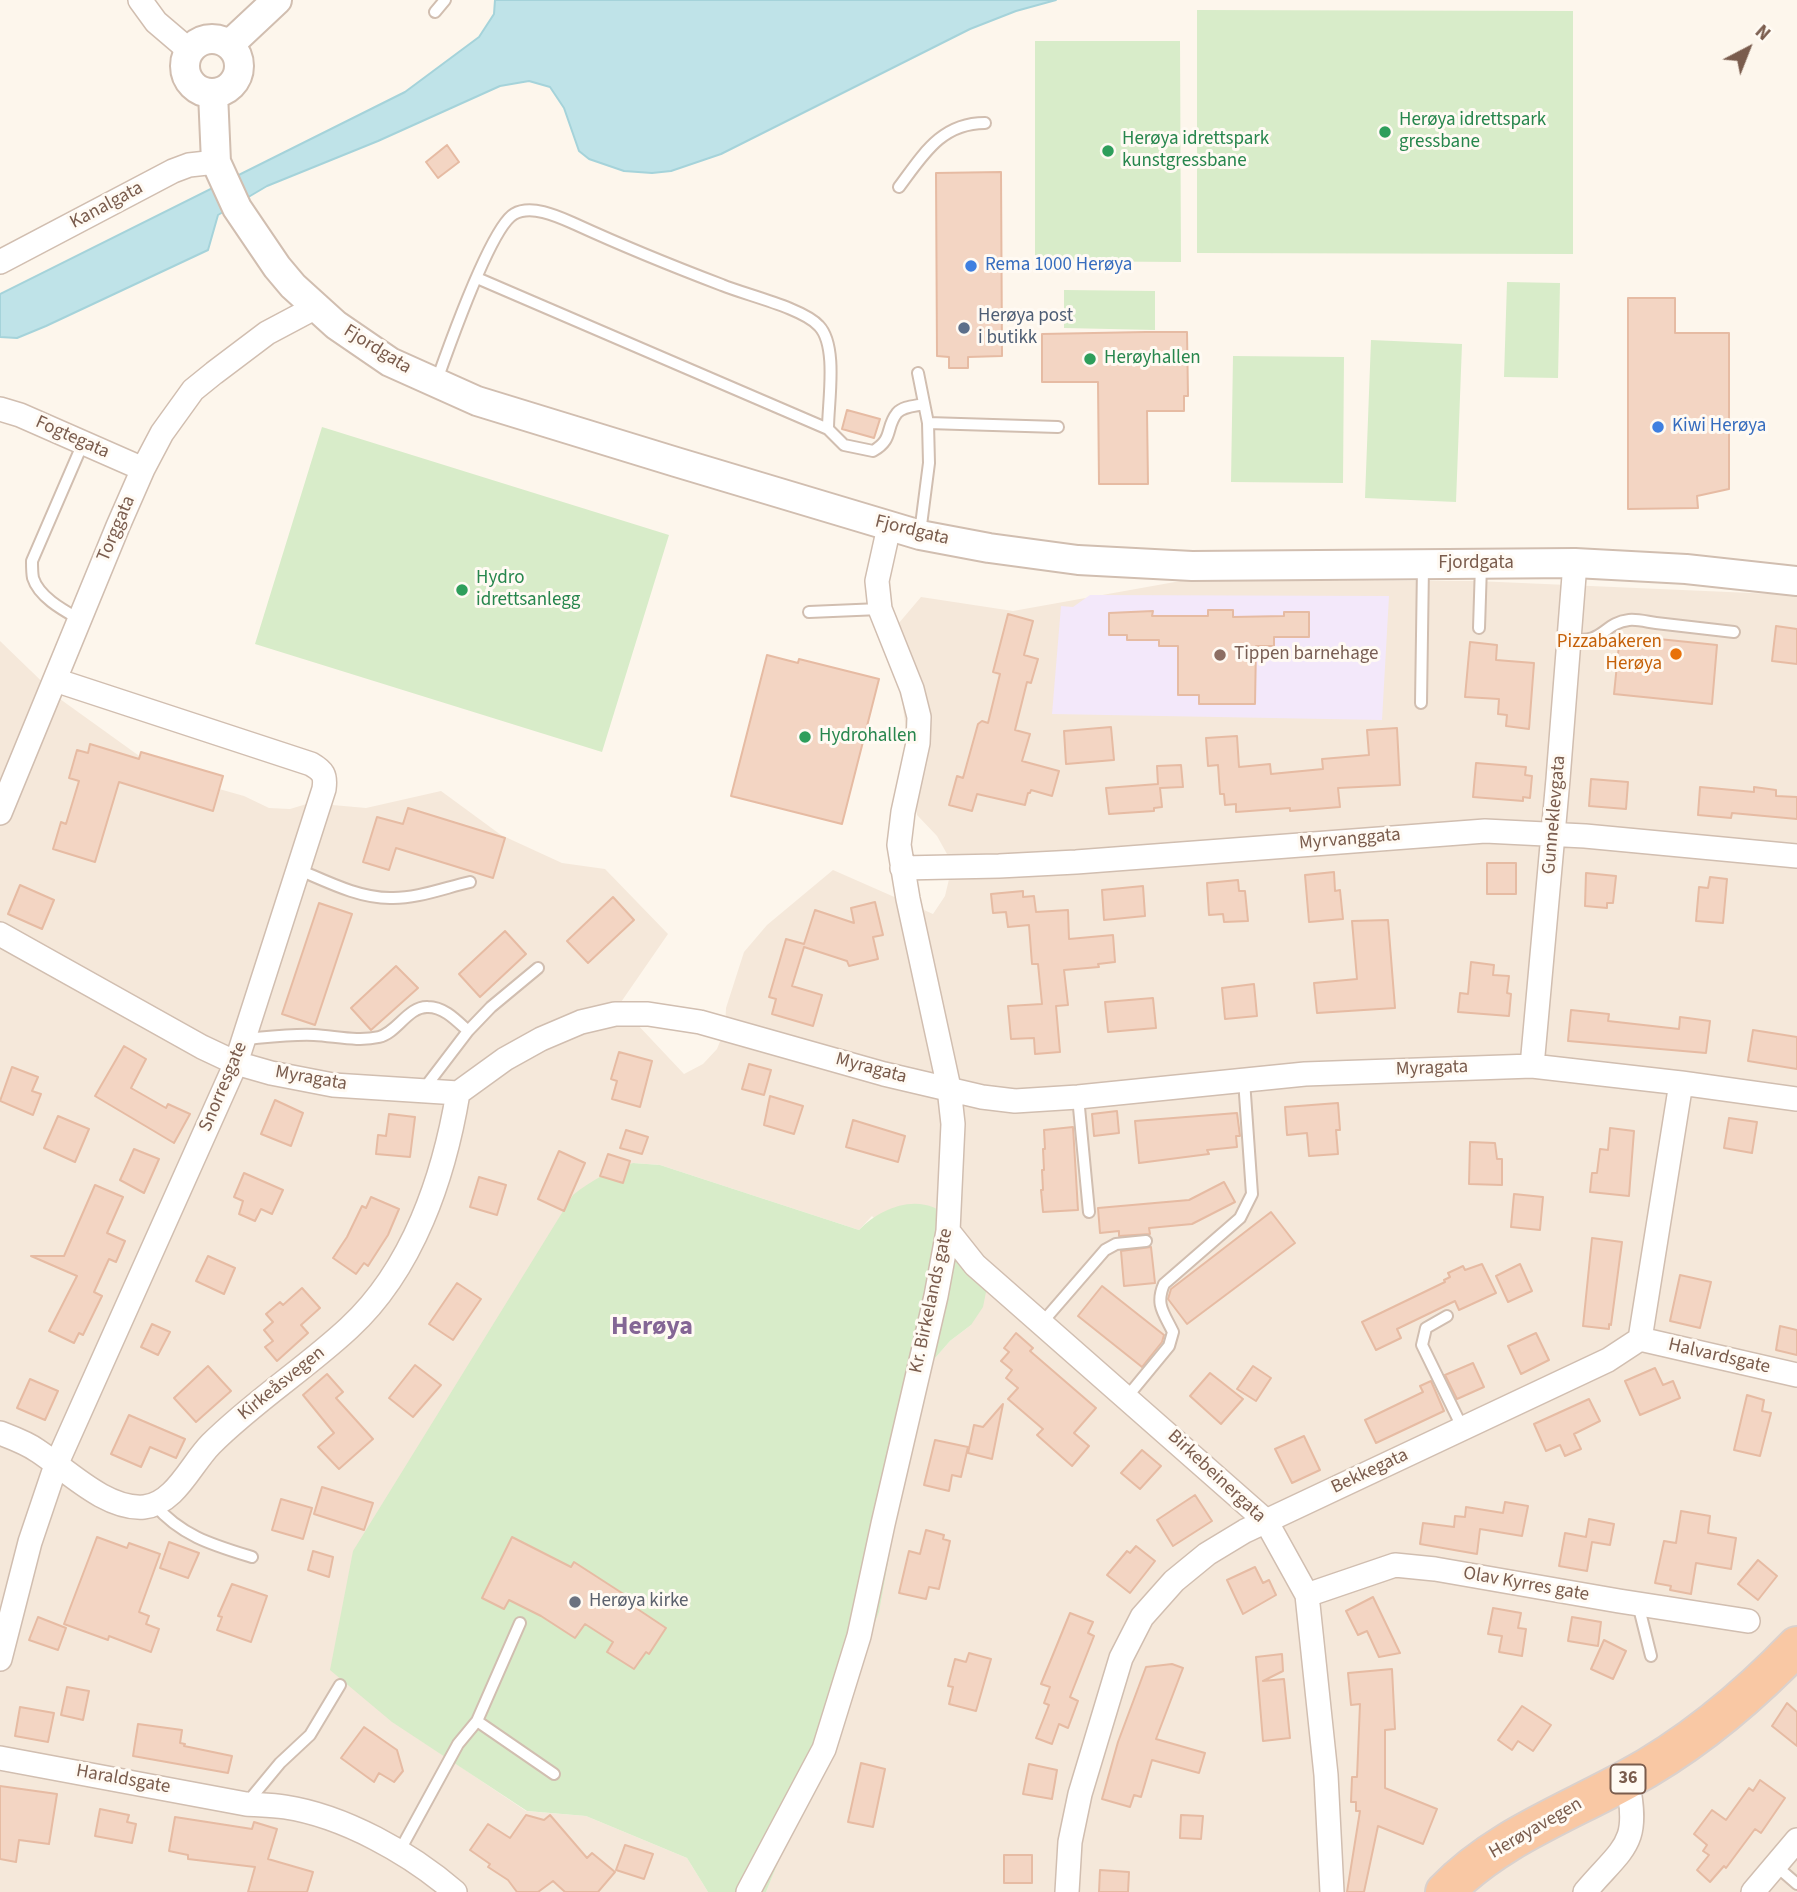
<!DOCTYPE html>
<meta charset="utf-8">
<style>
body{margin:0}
#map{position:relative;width:1797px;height:1892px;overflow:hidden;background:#fdf6ec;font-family:"Source Sans 3",sans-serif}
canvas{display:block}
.north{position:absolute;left:1713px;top:14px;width:70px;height:70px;-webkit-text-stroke:5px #fffaf3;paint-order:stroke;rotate:42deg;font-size:19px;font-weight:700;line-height:28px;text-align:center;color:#7a5c4d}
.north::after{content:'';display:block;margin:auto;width:24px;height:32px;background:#7a5c4d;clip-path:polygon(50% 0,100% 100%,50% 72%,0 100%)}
</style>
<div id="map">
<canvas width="1797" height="1892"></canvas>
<div class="north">N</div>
</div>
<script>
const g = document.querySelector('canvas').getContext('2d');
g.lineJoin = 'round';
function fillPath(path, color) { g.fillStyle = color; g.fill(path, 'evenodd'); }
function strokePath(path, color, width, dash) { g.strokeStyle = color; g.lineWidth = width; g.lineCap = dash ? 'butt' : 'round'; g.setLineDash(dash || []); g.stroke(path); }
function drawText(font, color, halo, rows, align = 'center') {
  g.font = font + ' "Source Sans 3",sans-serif'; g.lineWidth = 6; g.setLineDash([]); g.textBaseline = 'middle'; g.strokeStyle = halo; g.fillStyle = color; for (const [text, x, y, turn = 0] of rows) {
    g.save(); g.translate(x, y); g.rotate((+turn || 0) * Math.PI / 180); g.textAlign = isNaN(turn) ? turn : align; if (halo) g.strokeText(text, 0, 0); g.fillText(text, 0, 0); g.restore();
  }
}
fillPath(new Path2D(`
 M1186,580L1476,581L1797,595V1892H766L797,1813L922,1373L950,1341L971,1325L872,1216L859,1230L660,1165L633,1163L394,1722L526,1811L586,1816L687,1858L708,1892H0V641L60,699L156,768L173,776L244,796L269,808L290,809L310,803L366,808L441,791L501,835L562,863L605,869L668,934L619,1005L684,1074L703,1064L717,1049L725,1029L726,1008L744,952L767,925L833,870L933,914L945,896L950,875L947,854L937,836L917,815L893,630L921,597L1013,611Z`), '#f5e8da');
fillPath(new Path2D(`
 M1090,595L1389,596L1382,720L1052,714L1061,606L1073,607Z`), '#f3e8fa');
fillPath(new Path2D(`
 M1197,10L1573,11V254L1197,253Z
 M1035,41H1180L1181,262L1035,261Z
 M1507,282L1560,283L1558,378L1504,377Z
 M1064,290L1155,291V330L1064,328Z
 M1371,340L1462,344L1456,502L1365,498Z
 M1233,356L1344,357L1343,483L1231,482Z
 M322,427L669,535L602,752L255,644Z
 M633,1163L660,1165L859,1230C882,1206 924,1190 951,1220C955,1225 958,1233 961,1239C970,1255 979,1271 987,1287L983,1307L971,1325L950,1341L922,1373L879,1612L766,1892H708L687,1858L586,1816L527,1811L392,1722L330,1670L353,1551L573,1195C592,1180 610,1170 633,1163Z`), '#d8ecc9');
const water = new Path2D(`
 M495,0H1056L1016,11L970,29L721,154L671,171L652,173L624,171L589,159L579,151L564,108L550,87L529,81L500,86L378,141L267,186L218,215L208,250L46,326L17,338L0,337V294L405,92L479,37L494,14Z`);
fillPath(water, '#bfe3e8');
strokePath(water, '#a5d3da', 2);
const building = new Path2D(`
 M447,145L459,162L438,178L426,162Z
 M1001,172L1002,356L968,357V368H949V357L937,356L936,173Z
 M1628,298H1675V333H1729V489L1697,496L1698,508L1628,509Z
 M1146,332H1187L1188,396H1184V411H1147L1148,484H1099L1098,382H1042V334Z
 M847,410L880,419L874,438L842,429Z
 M1208,610H1233V617L1284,616V612H1309V637H1274V646H1256L1255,704H1199V695H1178V646H1159V640H1127V635H1109V613L1153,611L1152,616H1208Z
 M1008,614L1033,621L1024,655L1038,659L1031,683L1027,682L1015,730L1030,734L1022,761L1059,771L1052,796L1031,790L1030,793H1028L1025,805L977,794L972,811L949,805L957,776L963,778L978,724L982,721L988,723L1000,674L993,672Z
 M1776,626L1797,629V664L1772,661Z
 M1620,635L1717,645L1712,704L1614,694Z
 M1470,642L1497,645L1496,660L1534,663L1529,729L1506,726L1507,715L1498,714L1499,699L1465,697Z
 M767,655L798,663L799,659L879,679L842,824L731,796Z
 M1111,727L1114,760L1066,764L1064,731Z
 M1397,728L1400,785L1338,788L1340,807L1290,811V808L1236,812V804L1225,805L1224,794H1220L1218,765L1208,766L1206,738L1237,736L1239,767L1270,764L1271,774L1323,769L1322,759L1369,755L1367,730Z
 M90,744L139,759L141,752L223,776L213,811L119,782L95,862L53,849L61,822L66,824L79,781L69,778L77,750L88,753Z
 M1476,763L1526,767L1525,775L1532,776L1530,798L1523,797V801L1473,797Z
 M1181,765L1183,787L1160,788L1162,807L1154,808V811L1109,814L1106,788L1158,784L1157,766Z
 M1591,779L1628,782L1626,809L1589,806Z
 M1700,787L1754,792V787L1776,790V796L1797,797V819L1732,813L1731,818L1698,815Z
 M408,808L505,838L493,878L396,848L389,870L363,862L377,817L403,824Z
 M1487,863H1516V894H1487Z
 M1334,872L1335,891L1340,890L1343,919L1309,922L1305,875Z
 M1586,873L1616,876L1613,903H1607V908L1585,906Z
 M1710,877L1727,879L1723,923L1696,921L1699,887L1708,888Z
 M1238,880L1239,891H1245L1248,921L1224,922L1223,914L1209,915L1207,883Z
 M20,885L54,900L42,929L8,914Z
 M1143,886L1145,916L1104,920L1102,890Z
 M1023,891V897L1034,896L1036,912L1068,910L1069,939L1113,935L1115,962L1098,964L1099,967L1064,970L1068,1005L1056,1006L1060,1052L1035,1054L1034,1038L1011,1039L1008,1006L1042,1004L1038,964H1032L1029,925L1008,927L1006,912L993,913L991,894Z
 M613,897L634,920L588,963L567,941Z
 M875,902L883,935L873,937L878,959L849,966L847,961L804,947L792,986L822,995L813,1026L772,1014L776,999L769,997L786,939L804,944L815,910L854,923L851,908Z
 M319,903L352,914L315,1025L282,1014Z
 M1388,920L1395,1008L1317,1013L1314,983L1357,979L1352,921Z
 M505,931L526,954L480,997L459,974Z
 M1471,962L1494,965L1493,975L1509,976L1507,993L1511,994L1509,1016L1458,1012L1460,993L1468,994Z
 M396,966L418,988L371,1030L351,1008Z
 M1254,984L1257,1016L1225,1019L1222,988Z
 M1153,998L1156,1028L1108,1032L1105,1002Z
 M1571,1010L1609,1014L1608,1021L1679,1029L1680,1017L1710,1021L1706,1053L1568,1041Z
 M1753,1030L1797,1037V1069L1748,1061Z
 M124,1046L146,1059L131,1088L166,1108L168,1104L190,1114L174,1143L95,1096Z
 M619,1052L652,1061L640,1107L612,1099L617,1081L611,1079Z
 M749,1064L771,1070L764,1095L742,1089Z
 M12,1067L38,1077L32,1091L41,1094L33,1115L0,1101Z
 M770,1096L803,1106L794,1134L764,1125Z
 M275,1100L303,1113L291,1146L261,1134Z
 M1338,1103L1340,1130H1336L1338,1154L1309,1156L1307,1133L1287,1135L1285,1107Z
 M1117,1111L1119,1133L1094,1136L1092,1114Z
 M1237,1113L1240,1136H1236L1237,1147L1207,1150L1209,1154L1139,1163L1135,1121Z
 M389,1114L415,1117L410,1157L376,1154L378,1135L386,1136Z
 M58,1116L89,1129L75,1162L44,1148Z
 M1729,1118L1757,1122L1752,1153L1724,1148Z
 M853,1120L905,1136L898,1162L846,1147Z
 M1073,1127L1078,1210L1043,1212L1041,1190H1043L1042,1170H1044L1043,1149H1045L1044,1130Z
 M1610,1128L1634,1131L1629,1196L1590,1192L1592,1173H1597L1600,1149L1608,1150Z
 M626,1130L648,1137L642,1154L620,1148Z
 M1470,1142L1495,1143L1497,1159H1502V1185L1469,1184Z
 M134,1149L159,1159L144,1193L120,1180Z
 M559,1151L585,1163L564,1211L538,1199Z
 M608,1154L630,1161L623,1183L600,1176Z
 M244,1173L283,1190L272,1214L261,1209L255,1221L239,1214L243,1201L234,1197Z
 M479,1177L506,1185L497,1215L470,1207Z
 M1224,1182L1235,1202L1192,1224L1149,1228L1150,1234L1119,1236V1231L1100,1233L1098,1208L1189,1200Z
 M95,1185L123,1197L107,1233L125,1241L116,1262L109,1259L94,1292L102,1296L83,1335L79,1333L74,1343L49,1331L77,1276L31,1256H64Z
 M1514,1194L1543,1197L1540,1230L1511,1227Z
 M371,1197L399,1209L388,1235L368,1266L364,1263L356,1274L333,1258L347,1237L362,1206L366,1208Z
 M1271,1212L1295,1243L1187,1324L1168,1299L1171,1289Z
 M1592,1238L1622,1242L1611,1325L1609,1324V1329L1583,1326Z
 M1151,1247L1155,1283L1124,1286L1121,1251Z
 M208,1256L235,1268L224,1294L196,1281Z
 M1482,1264L1496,1293L1459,1310L1455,1301L1397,1329L1401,1338L1376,1350L1362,1322L1445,1282L1444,1280L1450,1277L1448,1273L1463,1266L1465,1270Z
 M1520,1264L1532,1291L1508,1302L1496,1276Z
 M1680,1275L1711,1282L1700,1328L1670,1321Z
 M457,1283L481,1299L453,1340L429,1324Z
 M1102,1286L1164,1335L1162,1342L1142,1367L1078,1316Z
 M302,1288L320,1308L301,1325L308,1333L277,1361L265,1347L273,1341L264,1330L273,1322L266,1314L280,1302L283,1305Z
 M152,1324L170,1332L158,1355L141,1347Z
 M1780,1326L1797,1330V1355L1776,1350Z
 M1016,1333L1033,1348L1030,1351L1096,1408L1074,1433L1089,1446L1072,1466L1037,1435L1043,1429L1008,1399L1018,1388L1006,1378L1012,1370L1001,1361L1009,1352L1004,1348Z
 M1536,1333L1549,1360L1521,1374L1508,1346Z
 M1473,1363L1484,1387L1457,1399L1445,1375Z
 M415,1365L441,1385L413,1417L389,1398Z
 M208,1366L231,1391L196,1422L174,1398Z
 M1253,1366L1271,1378L1256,1401L1237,1389Z
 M1655,1368L1663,1385L1673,1381L1680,1398L1640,1415L1625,1381Z
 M1210,1373L1243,1399L1221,1424L1190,1396Z
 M327,1374L343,1392L336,1398L373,1439L339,1469L318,1447L334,1433L303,1395Z
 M30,1379L58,1391L45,1420L17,1408Z
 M1431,1381L1444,1411L1376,1443L1365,1420L1423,1392L1420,1386Z
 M1747,1395L1764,1400L1762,1411L1771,1413L1760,1456L1734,1450Z
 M1589,1399L1600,1421L1574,1434L1581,1449L1565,1456L1560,1445L1546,1451L1534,1424Z
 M1003,1404L992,1459L968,1453L974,1425L983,1427Z
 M129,1415L185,1439L176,1458L150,1447L141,1467L111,1454Z
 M1304,1436L1320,1470L1292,1483L1275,1449Z
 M935,1440L968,1447L961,1477L952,1475L949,1491L924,1485Z
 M1142,1450L1161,1466L1140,1489L1121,1473Z
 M322,1487L373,1503L364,1530L314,1514Z
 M1195,1495L1212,1521L1173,1546L1157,1520Z
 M281,1499L312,1508L303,1539L272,1530Z
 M1505,1502L1528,1506L1522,1536L1480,1529L1477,1554L1420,1544L1423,1523L1454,1527L1455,1516L1465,1517L1466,1507L1503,1513Z
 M1681,1511L1710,1516L1708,1533L1736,1538L1731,1569L1696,1563L1691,1594L1670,1590L1671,1586L1655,1583L1664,1541L1676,1543Z
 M1589,1519L1614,1524L1610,1545L1592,1542L1587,1571L1559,1566L1565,1533L1586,1537Z
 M926,1530L944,1535L943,1539L950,1541L939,1589L929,1587L926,1599L899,1593L909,1551L920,1554Z
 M97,1537L127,1548L129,1543L160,1554L139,1612L149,1616L146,1624L159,1629L151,1652L109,1636L108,1640L64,1624Z
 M512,1537L571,1567L574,1562L639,1604L636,1608L666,1628L649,1654L646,1652L634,1669L607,1652L613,1642L585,1624L575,1638L541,1616L509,1600L504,1609L482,1598Z
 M169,1542L199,1553L188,1578L160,1568Z
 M1136,1546L1155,1561L1130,1593L1107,1575L1127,1551L1130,1553Z
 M313,1551L333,1557L329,1577L308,1570Z
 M1758,1560L1777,1576L1758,1600L1738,1584Z
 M1255,1567L1263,1583L1269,1580L1276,1595L1243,1614L1227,1580Z
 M232,1584L267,1596L251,1642L217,1630L222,1617L218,1616Z
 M1373,1597L1400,1653L1379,1657L1367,1631L1358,1635L1346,1611Z
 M1493,1608L1521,1613L1518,1628L1526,1629L1522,1656L1499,1652L1502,1636L1488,1634Z
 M1070,1613L1093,1622L1088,1633L1094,1636L1070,1697L1078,1701L1068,1728L1059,1724L1052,1744L1036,1738L1049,1705L1044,1703L1050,1687L1041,1684Z
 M38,1617L66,1628L58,1650L29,1640Z
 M1572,1617L1601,1622L1598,1646L1568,1641Z
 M1604,1640L1626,1651L1613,1679L1591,1669Z
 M969,1653L991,1659L976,1711L949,1704L953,1687L948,1686L955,1659L966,1662Z
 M1282,1654L1283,1671L1263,1681L1284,1679L1290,1738L1263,1741L1256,1657Z
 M1172,1664L1183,1668L1156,1739L1205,1753L1199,1773L1152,1760L1141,1797L1134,1795L1130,1807L1102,1799L1118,1742L1146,1667Z
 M1392,1669L1395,1729L1385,1730V1788L1437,1809L1423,1844L1378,1826L1364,1892H1347L1360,1811H1356V1802H1351L1352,1777H1357L1360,1704L1351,1705L1348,1673Z
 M67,1687L89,1691L83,1720L61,1715Z
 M1787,1703L1797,1712V1746L1772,1726Z
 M1522,1706L1551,1725L1533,1751L1518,1741L1512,1750L1498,1740Z
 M20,1707L54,1713L48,1742L15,1736Z
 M138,1724L182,1730L180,1743L185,1744L184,1746L232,1756L228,1773L133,1756Z
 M364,1727L397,1750L403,1771L394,1782L379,1773L374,1782L341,1758Z
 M861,1763L885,1769L873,1827L848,1822Z
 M1029,1764L1057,1770L1052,1799L1023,1794Z
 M1760,1780L1785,1798L1761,1833L1755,1829L1726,1868L1724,1866L1710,1882L1697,1870L1709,1855L1703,1851L1707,1845L1694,1834L1712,1810L1726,1820L1749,1788L1753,1791Z
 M0,1786L57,1794L49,1844L19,1840L16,1862L0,1859Z
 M100,1809L129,1815L127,1822L136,1824L132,1843L95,1836Z
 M526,1815L544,1820L550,1815L587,1858L592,1853L615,1872L598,1892H565L553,1881L538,1892H517L508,1880L488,1867L490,1864L470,1850L488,1824L510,1838Z
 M1181,1815L1203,1816L1201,1839L1180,1838Z
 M175,1817L252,1829L254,1822L277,1829L268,1859L313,1872L307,1892H248L255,1867L188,1859V1855L169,1851Z
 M625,1845L653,1854L644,1879L616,1870Z
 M1004,1855H1032V1883H1004Z
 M1100,1870L1129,1872L1128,1892H1099Z`);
fillPath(building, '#f3d5c3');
strokePath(building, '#e6bba3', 2);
const service = new Path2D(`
 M435,12L445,0
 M899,187C923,155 941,123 985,123
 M477,278L828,429L844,445L873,451C894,439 885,428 897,413C903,406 916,406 924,404
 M918,373L928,423L929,463L920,533
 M437,380C448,349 491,227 514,214C532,204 559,217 575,224C623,246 672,266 722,285C746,295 803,308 819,326C838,346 828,402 828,429
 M928,423L1058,427
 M809,612L880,609
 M79,619C63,610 39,597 33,578C32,573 32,566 32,561L83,443
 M1479,628L1481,565
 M1569,638C1604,646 1602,623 1629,620C1637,619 1648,622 1656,623C1682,626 1708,629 1734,632
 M1421,703L1423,566
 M297,869C326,881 358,898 390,898C416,899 444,888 470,882
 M245,1039C268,1037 292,1034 314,1035C335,1036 358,1042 379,1037C397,1033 408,1006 428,1007C444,1007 456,1020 468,1031
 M423,1090L468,1031L491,1007L538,968
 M1078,1097L1089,1212
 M1447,1316L1426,1328L1422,1345L1463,1429
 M1040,1325L1105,1250L1116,1244L1146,1241
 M1127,1397L1169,1346L1173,1332C1164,1313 1155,1305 1164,1284L1240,1218L1252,1194L1244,1080
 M154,1504C181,1536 213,1545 252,1557
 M1638,1604L1651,1656
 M477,1721L554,1774
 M246,1804L280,1763L310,1735L340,1685
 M399,1852L458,1744L477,1721L520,1623
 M1775,1865L1797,1884`);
const minor = new Path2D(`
 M140,0L156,22L190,51
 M0,262L173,171L189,165L216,162
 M0,409L20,415L143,469
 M0,813L118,526L143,469L162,433L193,390L214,373L267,333L316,307
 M902,868L999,866L1076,862L1485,831L1585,836L1797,856
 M0,934L202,1047L236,1063L271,1073L333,1085L458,1093L505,1059L541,1039L581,1022L615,1014H648L700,1022L884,1074L982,1097L1015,1101L1078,1097L1305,1074L1532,1066L1681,1083L1797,1099
 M1532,1066L1558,779L1575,563
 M948,1231L975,1265L1266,1521L1307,1595L1326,1775L1332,1892
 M1640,1339L1797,1375
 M0,1433C13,1438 27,1443 38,1451C67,1470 106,1510 144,1507C175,1504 191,1464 211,1444C254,1401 305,1369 349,1328C413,1269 444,1177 458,1093
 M1307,1595L1395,1565L1435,1569L1619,1601L1748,1621
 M0,1659L30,1542L56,1465L236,1063L324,789C326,775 323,771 311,764L55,680
 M0,1758L246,1804C259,1805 272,1805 285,1807C344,1816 410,1853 455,1892
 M748,1892L824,1749L859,1636L883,1524L936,1296L948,1231L953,1124L949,1088L908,899L899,845L903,812L918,743L919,717L912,689L880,609L877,581L889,527
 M1067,1892L1070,1842L1080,1794L1121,1658L1142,1617L1174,1581L1207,1554L1245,1531L1608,1360L1640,1339L1681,1083
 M1585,1892C1624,1846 1641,1845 1627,1780
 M1753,1892L1797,1840`);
const tertiary = new Path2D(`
 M185 66a27 27 0 1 1 54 0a27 27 0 1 1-54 0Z
 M229,45L277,0
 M213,93L216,162L237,208L277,267L293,286L336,325L390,362L477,401L676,462L920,535L989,548L1078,560L1192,566L1575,563L1686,569L1797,581`);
const trunk = new Path2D(`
 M1445,1892C1494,1840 1564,1814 1626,1780C1691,1745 1746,1699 1797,1646`);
strokePath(service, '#d1beb0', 14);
strokePath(minor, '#d1beb0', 26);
strokePath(tertiary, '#d1beb0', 32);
strokePath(trunk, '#dad1cd', 42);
strokePath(service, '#fff', 10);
strokePath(minor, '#fff', 23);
strokePath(tertiary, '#fff', 28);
strokePath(trunk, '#f9c8a4', 38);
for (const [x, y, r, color] of [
 [1385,132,7,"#2e9e5b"],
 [1108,151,7,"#2e9e5b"],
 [971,266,7,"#3f7fe0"],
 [964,328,7,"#5c6f8a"],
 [1090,359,7,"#2e9e5b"],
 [1658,427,7,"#3f7fe0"],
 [462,590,7,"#2e9e5b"],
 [1676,654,7,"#e8710a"],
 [1220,655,7,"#8d6e63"],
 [805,737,7,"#2e9e5b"],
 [575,1602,7,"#6b7280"]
]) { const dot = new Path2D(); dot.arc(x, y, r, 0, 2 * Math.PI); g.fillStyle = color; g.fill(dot); strokePath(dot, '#fffaf3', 2.5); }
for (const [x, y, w] of [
 [1628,1779,35]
]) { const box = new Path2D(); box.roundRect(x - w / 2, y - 14.5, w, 29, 5); g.fillStyle = '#fffaf3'; g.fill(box); strokePath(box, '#7a5c4d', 2); }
drawText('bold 18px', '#7a5c4d', null, [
 ["36",1628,1779]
]);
drawText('19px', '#27864d', '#fffaf3', [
 ["Herøya idrettspark",1399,121],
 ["gressbane",1399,143],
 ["Herøya idrettspark",1122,140],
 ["kunstgressbane",1122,162],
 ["Herøyhallen",1104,359],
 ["Hydro",476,579],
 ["idrettsanlegg",476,601],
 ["Hydrohallen",819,737]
], 'left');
drawText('19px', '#7a5c4d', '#fffaf3', [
 ["Kanalgata",107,206,-28],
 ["Fjordgata",377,350,32],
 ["Fogtegata",72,438,24],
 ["Torggata",117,529,-67],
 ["Fjordgata",912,531,14],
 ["Fjordgata",1476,564],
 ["Gunneklevgata",1555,815,-85],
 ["Myrvanggata",1350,840,-5],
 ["Myragata",871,1069,15],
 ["Myragata",1432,1069,-2],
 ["Myragata",311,1079,10],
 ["Snorresgate",224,1087,-67],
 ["Kr. Birkelands gate",932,1301,-78],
 ["Halvardsgate",1719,1357,13],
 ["Kirkeåsvegen",282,1384,-39],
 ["Bekkegata",1370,1472,-25],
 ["Birkebeinergata",1216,1477,43],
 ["Olav Kyrres gate",1526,1585,10],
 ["Haraldsgate",123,1780,10],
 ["Herøyavegen",1536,1829,-30]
]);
drawText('19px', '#366cbe', '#fffaf3', [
 ["Rema 1000 Herøya",985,266],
 ["Kiwi Herøya",1672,427]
], 'left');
drawText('19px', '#4e5e75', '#fffaf3', [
 ["Herøya post",978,317],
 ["i butikk",978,339]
], 'left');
drawText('19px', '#c56008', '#fffaf3', [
 ["Pizzabakeren",1662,643],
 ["Herøya",1662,665]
], 'right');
drawText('19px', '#785e54', '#fffaf3', [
 ["Tippen barnehage",1234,655]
], 'left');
drawText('19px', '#5b616d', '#fffaf3', [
 ["Herøya kirke",589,1602]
], 'left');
drawText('bold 26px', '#846695', '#fffaf3', [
 ["Herøya",652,1328]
]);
</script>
